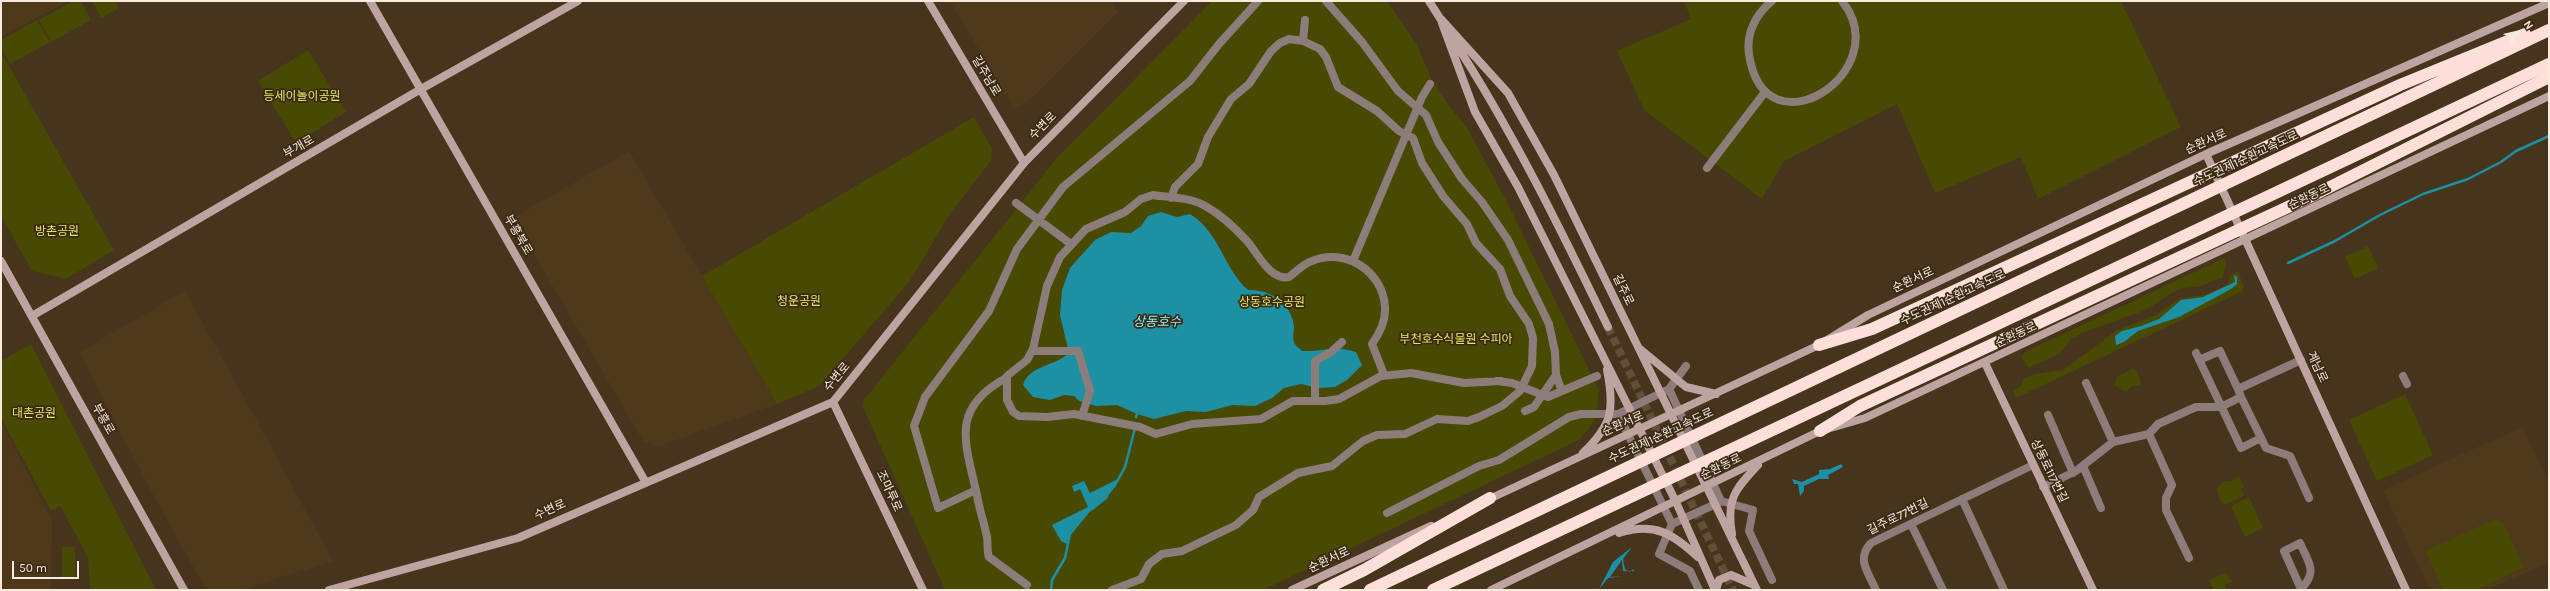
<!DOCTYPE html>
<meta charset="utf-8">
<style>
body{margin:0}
#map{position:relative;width:2550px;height:591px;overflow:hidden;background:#46341d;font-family:Karla,sans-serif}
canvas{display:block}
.frame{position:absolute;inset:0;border:2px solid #f7ebde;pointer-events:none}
.north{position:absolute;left:2498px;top:12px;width:40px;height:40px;-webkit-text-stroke:3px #3b2a13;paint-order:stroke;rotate:56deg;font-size:11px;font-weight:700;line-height:16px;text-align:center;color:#f7ebde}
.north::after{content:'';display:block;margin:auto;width:14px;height:18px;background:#f7ebde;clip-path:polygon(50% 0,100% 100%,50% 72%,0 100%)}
.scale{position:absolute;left:12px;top:561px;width:67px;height:18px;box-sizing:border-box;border:2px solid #f7ebde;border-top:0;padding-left:5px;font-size:12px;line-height:14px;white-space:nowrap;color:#f7ebde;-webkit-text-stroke:3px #3b2a13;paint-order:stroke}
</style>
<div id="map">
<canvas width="2550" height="591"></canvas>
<div class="frame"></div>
<div class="north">N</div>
<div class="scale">50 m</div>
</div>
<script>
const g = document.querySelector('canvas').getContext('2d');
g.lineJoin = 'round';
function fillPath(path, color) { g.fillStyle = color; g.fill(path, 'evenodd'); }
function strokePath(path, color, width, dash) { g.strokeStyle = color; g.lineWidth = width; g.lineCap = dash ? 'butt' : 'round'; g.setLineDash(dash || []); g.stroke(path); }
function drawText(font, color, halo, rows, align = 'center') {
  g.font = font + ' Karla,"Noto Sans KR",sans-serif'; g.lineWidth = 3.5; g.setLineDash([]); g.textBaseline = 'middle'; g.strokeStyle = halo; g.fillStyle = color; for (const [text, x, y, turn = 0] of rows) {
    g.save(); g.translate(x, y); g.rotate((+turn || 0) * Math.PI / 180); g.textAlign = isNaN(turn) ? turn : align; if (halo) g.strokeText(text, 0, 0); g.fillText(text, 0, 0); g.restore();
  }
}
fillPath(new Path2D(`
 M1,1H68L1,37Z
 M950,1H1112L1118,12L1031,99L1014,108Z
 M629,151L777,404L659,446L643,441L513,218Z
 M185,291L261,428L333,561L241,590H210L205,588L151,491L79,352Z
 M1,421L52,521L51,589L1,590Z
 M2522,427L2549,483V562L2487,590H2430L2383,490Z`), '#4f391b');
fillPath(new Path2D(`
 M73,1H81L91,20L51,42L39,20Z
 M92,1H115L119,8L101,18Z
 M1212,1H1387L1416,43L1431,78L1449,106L1466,126L1506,200L1599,390L1596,418L1581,439L1263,590H945L863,407L864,400L1056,159Z
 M1684,1H2121L2181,127L2038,199L2021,157L1935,193L1897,104L1784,161L1762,199L1644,110L1617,51L1691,19Z
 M37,20L50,42L10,64L1,48V40Z
 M308,50L346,112L296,143L258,81Z
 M1,52L114,250L66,279L32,271L1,216Z
 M974,117L992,148L991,161L949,215L910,281L819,386L777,404L702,276Z
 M2368,246L2378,268L2355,279L2345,257Z
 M2224,258L2226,262L2223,277L2201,286L2178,289L2146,310L2082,333L2072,338L2059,354L2028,368L2022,357L2025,352Z
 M2238,272L2243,284V291L2016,398L2013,390L2020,387L2024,379L2034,374L2063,370L2116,331L2155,315L2181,298L2204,295L2220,288L2228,283L2230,276Z
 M31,344L156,590H90L88,557L60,506L51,511L1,418V361Z
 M2132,369L2136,370L2141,382L2140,385L2133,386L2126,392L2114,385L2117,377Z
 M2405,394L2433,455L2377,481L2349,420Z
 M2239,476L2244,487L2241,489L2244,496L2225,505L2219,499L2217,489L2222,482L2232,481Z
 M2249,497L2263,528L2245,537L2231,506Z
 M2495,519L2503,522L2524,567L2476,590H2443L2426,551Z
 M62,547H75V578H62Z
 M2226,572L2232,582L2225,585L2227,590H2214L2209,580Z`), '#484903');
fillPath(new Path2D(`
 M1161,212L1177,217L1190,214C1220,233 1224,269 1248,290C1270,289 1291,303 1294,326C1294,331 1292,338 1294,342C1295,345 1300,349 1302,351C1324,352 1333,345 1356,352L1362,365L1347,380L1335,387L1318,388L1301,384L1284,388L1272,398L1255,406L1232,405L1206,412L1186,411L1154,419L1137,414L1117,405L1096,406L1079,401L1074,396L1064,395L1050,400L1033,397L1023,385C1029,365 1056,366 1069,353L1060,315L1062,290L1070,268L1095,240L1111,232L1131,233L1141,226L1148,216Z
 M2234,275L2237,277V284L2231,289L2179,317L2138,331L2124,342L2116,345L2115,336L2122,331L2141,326L2159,319L2181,300L2203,297L2235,282Z
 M1841,464L1843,467L1828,475L1829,479H1819L1804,486V491L1800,496L1798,484H1794L1792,479L1802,482L1819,474V470L1830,469Z
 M1120,478C1116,485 1112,491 1107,497C1091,513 1073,520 1067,544L1061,541L1052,525L1088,507L1080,489L1074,492L1072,486L1084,481L1090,493Z
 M1632,547L1623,559L1625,569L1629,572L1634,569V571H1623L1622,560L1610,577L1621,576L1608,578L1599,589L1613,562Z`), '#1d90a4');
strokePath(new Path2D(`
 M2288,263L2335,241L2380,215L2423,194L2468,179L2501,162L2516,151L2549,136
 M1136,417L1137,414
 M1114,487L1125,467L1135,428
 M1092,509L1107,497
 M1051,590L1052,580L1065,558L1070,534L1088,512`), '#1d90a4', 2.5);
strokePath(new Path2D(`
 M1608,327L1733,590`), '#614f3a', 8, [8, 4]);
strokePath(new Path2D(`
 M1326,1L1362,42L1398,91L1426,115L1438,142L1462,179L1482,202L1508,240L1549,324L1555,352L1556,375L1562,391
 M1772,1C1756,14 1746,33 1749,54C1764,158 1898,71 1842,1
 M1303,41L1305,20
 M1707,168L1765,92
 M1153,195C1171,198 1191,197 1207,207C1221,215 1236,229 1247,241C1257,252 1270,281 1289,277C1297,271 1303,264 1312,261C1345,247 1383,271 1385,307C1386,321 1380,333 1372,344L1383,372L1381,376L1339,399L1325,401H1293L1261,419L1192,424L1156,434L1140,427L1074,414L1047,417L1019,416L1013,412L1007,400V376L1027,360L1033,349L1047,286L1060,257L1086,229L1125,212L1141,199Z
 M1016,203L1071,244
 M1353,261L1422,97L1430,84
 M1032,351H1078L1090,391L1082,416
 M2196,353L2241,448L2261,438
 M2199,360L2220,351L2238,389
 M1381,376L1411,373L1464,383L1501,381
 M2403,376L2407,384
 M1006,378C947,410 967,446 978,500C980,512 984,522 986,533C989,541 986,549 989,557L1027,585
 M1497,381L1512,383L1548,397L1597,376
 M2086,383L2113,442
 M1669,389L1721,501L1753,510L1749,531L1772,580
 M1315,396V361L1331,352L1342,342
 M2241,397L2266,448L2290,456L2309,498
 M1525,411L1534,407L1556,375
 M1618,414L1672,524L1659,554L1690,571L1699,590
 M2048,415L2073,473
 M2149,434L2172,485L2166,498V510L2189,558
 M2083,466L2101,508
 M2043,487L2076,471L2113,442L2149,434L2158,424L2196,407H2221L2241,397L2238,389L2301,360
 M976,490L938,508L914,426L925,397L989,311L1017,249L1063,187L1190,81L1219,44L1258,1
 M1962,499L2004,590
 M1387,513L1479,466L1499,460L1569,417L1581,414H1618L1669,389L1686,366
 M1672,524L1720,502
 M1911,524L1943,590
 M2301,589C2318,571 2309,564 2300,543L2284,551L2301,589L2302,590
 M1112,590L1141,579L1149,564L1162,554L1182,551L1236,525L1253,510L1259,497L1298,473L1332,466L1363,441L1377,435L1405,434L1437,419L1468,421L1479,417L1502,406L1520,391L1532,366L1533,338L1529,324L1510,296L1500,269L1476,243L1467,224L1443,196L1422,163L1413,138L1399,131L1377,111L1338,87L1326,57L1320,49L1303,41L1289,39L1280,43L1271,51L1249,84L1231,99L1208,137L1198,164L1175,187L1171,198
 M1876,590C1868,572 1856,559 1871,543L2033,465`), '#8d7d7a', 8);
strokePath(new Path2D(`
 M370,1L645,481
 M928,1L1024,163
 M1429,1L1443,23
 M1440,18L1508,93L1554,175L1757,590
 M1442,23L1475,112L1518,187L1606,362L1676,502L1715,590
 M1452,38C1512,130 1560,228 1608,327
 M2206,154L2406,590
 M1,261L184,590
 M32,316L421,89L578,1
 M1640,349L1686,387L1716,394
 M1985,363L2093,590
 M833,402L923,590
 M1583,453C1612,425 1615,410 1607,370
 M1485,501L1819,345L1868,315L2206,154L2549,3
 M1619,533C1654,522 1672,533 1698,557
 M1732,534C1726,500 1735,489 1758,465
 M329,590L518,538L833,402L1024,163L1184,1
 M1292,590L1431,526
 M1491,590L1820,431L1865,418L2549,96
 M1716,590L1719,580L1731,575L1754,585`), '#bda4a0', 8);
strokePath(new Path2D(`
 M1819,345L1872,329L2400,85L2525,34
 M1820,431L1860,406L2316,194L2549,77
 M1323,590L1364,570L1490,498
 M1370,590L2549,30
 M1433,590L2549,64`), '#fedfd9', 12);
drawText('12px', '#f7ebde', '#3b2a13', [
 ["길주남로",986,76,59],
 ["수변로",1043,126,-45],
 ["순환서로",2206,142,-24],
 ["부개로",299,147,-30],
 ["수도권제1순환고속도로",2246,159,-25],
 ["순환동로",2309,197,-26],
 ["부흥북로",518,235,60],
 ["순환서로",1913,280,-25],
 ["길주로",1623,290,64],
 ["수도권제1순환고속도로",1953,298,-25],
 ["순환동로",2016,335,-25],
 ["계남로",2317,367,65],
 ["수변로",837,377,-50],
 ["부흥로",103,419,61],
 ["순환서로",1623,424,-24],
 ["수도권제1순환고속도로",1661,436,-25],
 ["순환동로",1721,467,-26],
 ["상동로117번길",2049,471,64],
 ["조마루로",889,491,65],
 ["수변로",550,510,-24],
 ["길주로77번길",1898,517,-26],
 ["순환서로",1329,560,-25]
]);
drawText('12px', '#e2e763', '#3b2a13', [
 ["등세이놀이공원",302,97],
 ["방촌공원",57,232],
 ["청운공원",799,302],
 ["상동호수공원",1272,303],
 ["부천호수식물원 수피아",1456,340],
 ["대촌공원",34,414]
]);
drawText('italic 13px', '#8deafd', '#3b2a13', [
 ["상동호수",1157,322]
]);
</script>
